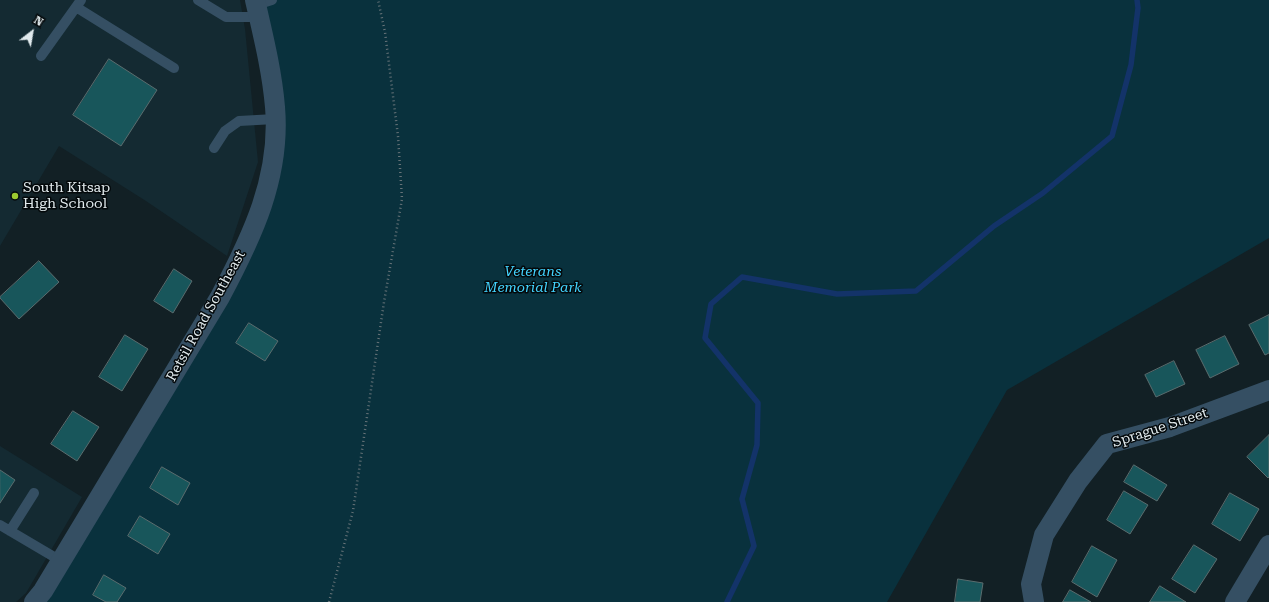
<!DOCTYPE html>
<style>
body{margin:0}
#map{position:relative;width:1269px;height:602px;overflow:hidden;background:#122025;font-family:"Roboto Serif",serif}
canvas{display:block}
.north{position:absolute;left:12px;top:12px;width:40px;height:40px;-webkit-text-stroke:3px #04090b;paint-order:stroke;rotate:31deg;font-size:11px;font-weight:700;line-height:16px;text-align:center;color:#e1eaed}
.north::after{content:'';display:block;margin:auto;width:14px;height:18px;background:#e1eaed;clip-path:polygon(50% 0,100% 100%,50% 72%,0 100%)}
</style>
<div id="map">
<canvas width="1269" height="602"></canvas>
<div class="north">N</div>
</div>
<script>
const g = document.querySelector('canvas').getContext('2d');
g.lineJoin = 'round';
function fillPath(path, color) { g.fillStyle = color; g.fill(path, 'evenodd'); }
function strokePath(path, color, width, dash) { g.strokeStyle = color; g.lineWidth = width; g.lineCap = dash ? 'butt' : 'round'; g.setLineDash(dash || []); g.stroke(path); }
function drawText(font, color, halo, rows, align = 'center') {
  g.font = font + ' "Roboto Serif",serif'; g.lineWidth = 3; g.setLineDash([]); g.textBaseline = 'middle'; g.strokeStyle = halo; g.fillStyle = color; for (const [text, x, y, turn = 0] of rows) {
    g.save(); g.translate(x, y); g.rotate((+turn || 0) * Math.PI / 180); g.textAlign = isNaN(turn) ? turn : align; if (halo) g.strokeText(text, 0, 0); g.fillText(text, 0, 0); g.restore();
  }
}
fillPath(new Path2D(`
 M0,0H240L245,29L258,162L227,256L146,201L59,146L0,246Z
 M0,446L82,497L26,593L16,602H0Z`), '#142a32');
fillPath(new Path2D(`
 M255,0H1269V238L1007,390L887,602H34L220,297L272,165Z`), '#09313d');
strokePath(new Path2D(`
 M727,602L754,546L742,499L757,445L758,403L705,338L711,304L742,277L837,294L916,291L994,226L1043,193L1112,136L1131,65L1138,8L1137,0`), '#133369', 5.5);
const building = new Path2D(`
 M109,59L157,90L121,146L73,115Z
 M39,261L59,282L19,319L0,298V297Z
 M174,269L192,281L173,313L154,301Z
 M1269,315V353L1265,355L1249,325Z
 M249,323L278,341L265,361L236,343Z
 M125,335L148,349L122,391L99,377Z
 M1225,336L1239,364L1210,378L1196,350Z
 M1174,361L1185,384L1156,397L1145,375Z
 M73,411L99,427L77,461L51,444Z
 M1269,435V477L1268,478L1247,457Z
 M1134,465L1167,485L1157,501L1124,482Z
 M162,467L190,483L178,505L150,488Z
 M0,470L15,480L0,503Z
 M1124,491L1148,505L1130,534L1107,520Z
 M1230,493L1259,509L1240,541L1212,524Z
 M140,516L170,534L158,554L128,536Z
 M1194,545L1217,559L1195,593L1172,579Z
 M1092,546L1117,560L1097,597L1072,582Z
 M104,575L126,588L117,602H106L93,595Z
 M958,579L983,583L980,602H955Z
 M1160,586L1186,602H1150Z
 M1070,590L1091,602H1063Z`);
fillPath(building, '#18565b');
strokePath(building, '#5a6c6e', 1);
strokePath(new Path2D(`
 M329,602L353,511L384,302L402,199L398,136L385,32L378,0`), '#677378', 2.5, [1, 3]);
strokePath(new Path2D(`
 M198,0L226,17H259
 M256,5L272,0
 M76,7L174,68
 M41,56L81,0
 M214,148L225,131L239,121L275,119
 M0,525L61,561
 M10,531L34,493`), '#354f63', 10);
strokePath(new Path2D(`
 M34,602L43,591L220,297C252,237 281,177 275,107C272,71 263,35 255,0
 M1034,602L1031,584L1044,535L1078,481L1107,444L1170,427L1269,390
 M1235,602L1269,545`), '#354f63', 20);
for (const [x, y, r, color] of [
 [15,196,4,"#9dca30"]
]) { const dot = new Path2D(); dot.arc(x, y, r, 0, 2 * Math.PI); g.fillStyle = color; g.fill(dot); strokePath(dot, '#04090b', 1.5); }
drawText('14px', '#e1eaed', '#04090b', [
 ["South Kitsap",23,188],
 ["High School",23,204]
], 'left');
drawText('italic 14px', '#43d4ff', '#04090b', [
 ["Veterans",533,272],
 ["Memorial Park",533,288]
]);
drawText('14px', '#e1eaed', '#04090b', [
 ["Retsil Road Southeast",206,316,-61],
 ["Sprague Street",1160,428,-18]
]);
</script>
